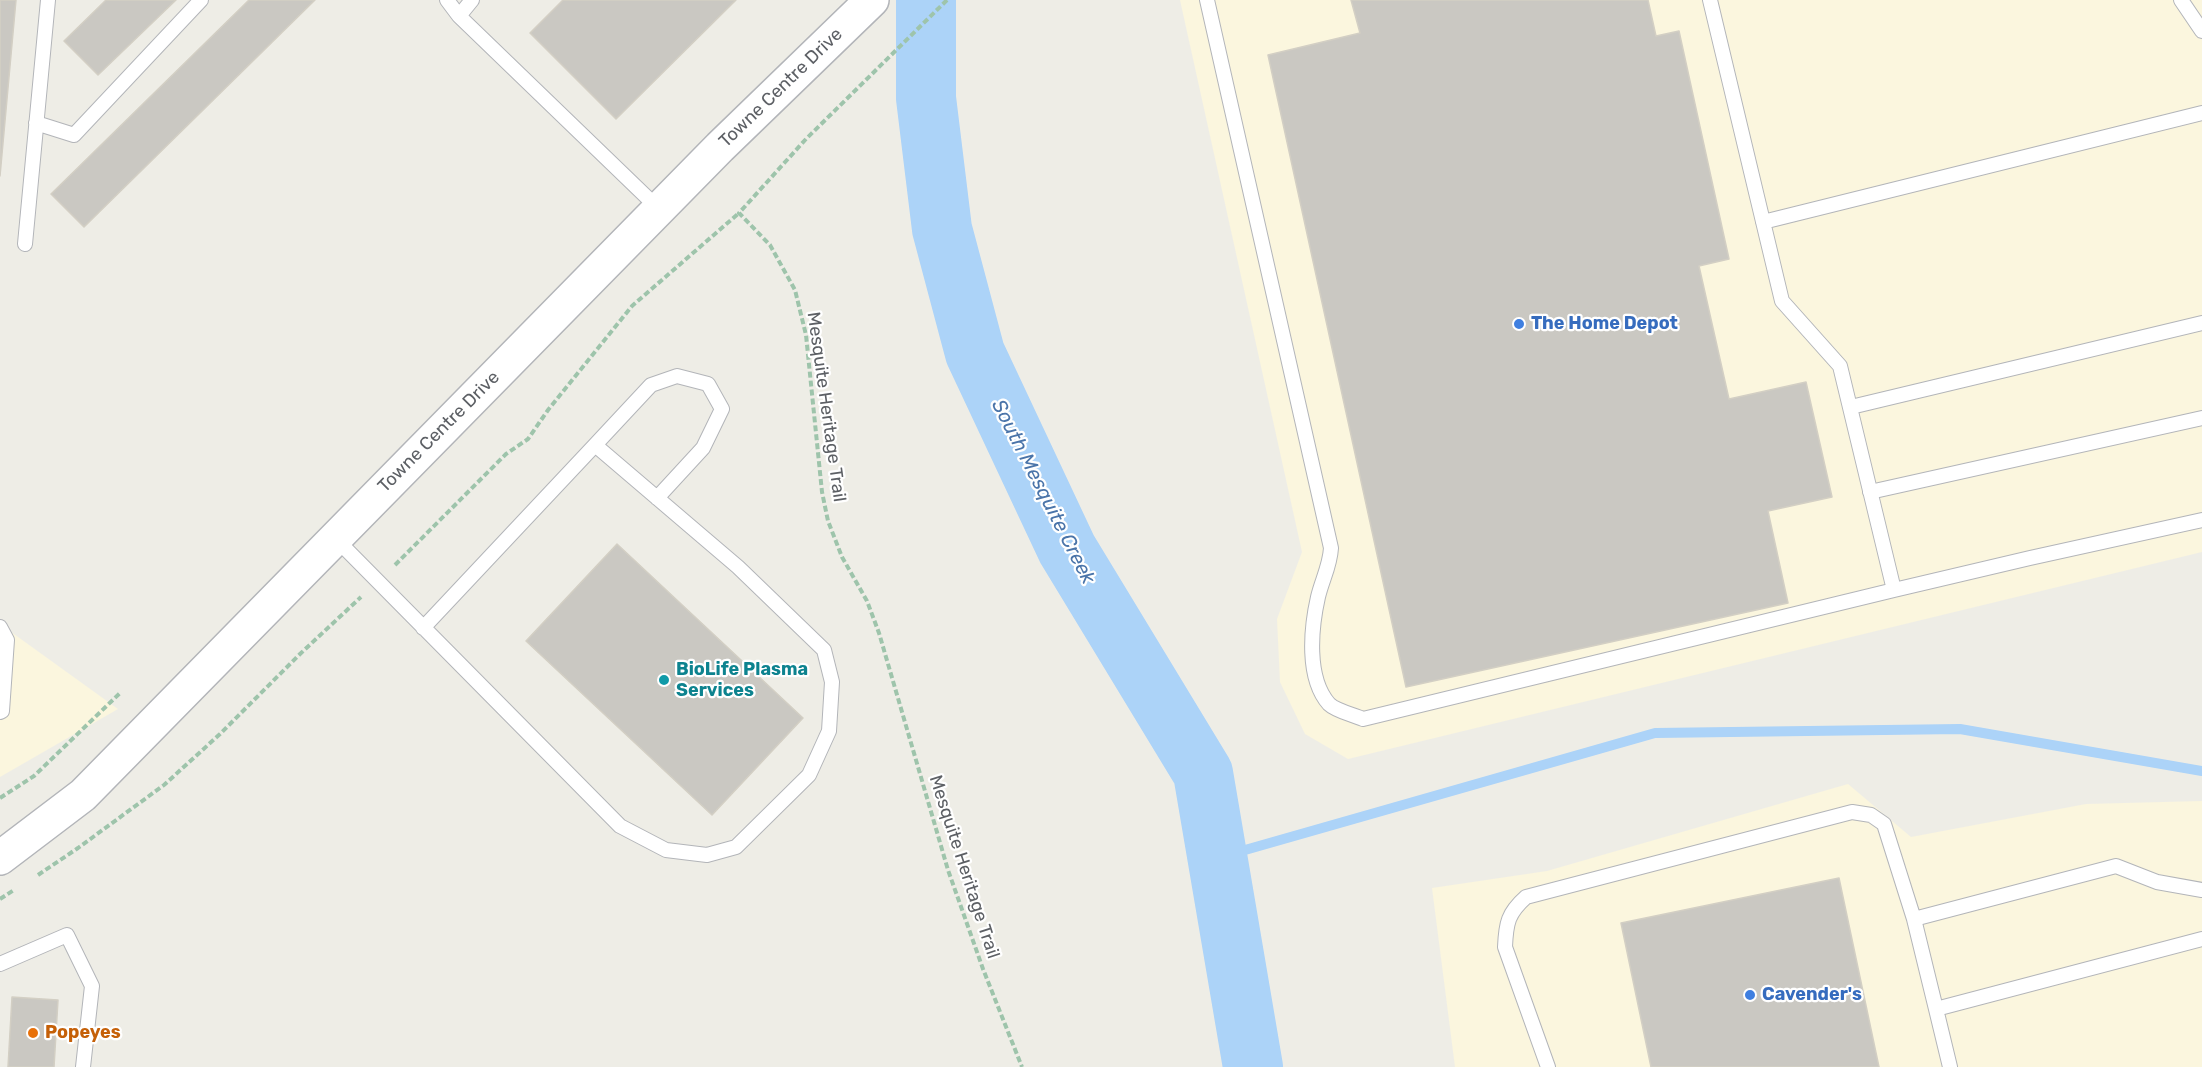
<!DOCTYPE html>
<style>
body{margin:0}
canvas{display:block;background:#eeede6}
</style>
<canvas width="2202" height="1067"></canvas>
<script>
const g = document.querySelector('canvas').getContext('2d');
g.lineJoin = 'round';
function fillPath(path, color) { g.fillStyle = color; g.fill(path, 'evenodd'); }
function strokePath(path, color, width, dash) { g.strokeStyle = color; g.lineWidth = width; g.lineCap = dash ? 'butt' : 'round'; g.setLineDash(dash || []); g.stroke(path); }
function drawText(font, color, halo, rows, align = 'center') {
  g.font = font + ' Rubik,sans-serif'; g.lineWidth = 4.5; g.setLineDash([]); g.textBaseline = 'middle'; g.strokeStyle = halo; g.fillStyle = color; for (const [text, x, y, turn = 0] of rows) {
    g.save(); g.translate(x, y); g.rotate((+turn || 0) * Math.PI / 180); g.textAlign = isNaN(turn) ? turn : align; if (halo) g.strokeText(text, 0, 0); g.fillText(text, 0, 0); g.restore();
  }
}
fillPath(new Path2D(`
 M1180,0H2202V552L1348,759L1305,734L1280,682L1277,619L1302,552Z
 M0,624L118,709L0,777Z
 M1848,784L1911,837L2086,804L2202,801V1067H1455L1432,888L1547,871Z`), '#fbf6de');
strokePath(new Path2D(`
 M1217,858L1655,733L1960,729L2202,771`), '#acd3f8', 10);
strokePath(new Path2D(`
 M926,0V98L942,229L975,353L1067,549L1203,773L1253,1067`), '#acd3f8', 60);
const building = new Path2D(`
 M0,0H16L0,176Z
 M106,0H176L98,75L64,41Z
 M249,0H315L84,227L51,194Z
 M563,0H736L616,119L530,33Z
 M1351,0H1648L1656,36L1679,31L1729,259L1699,266L1729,399L1806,382L1832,497L1768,511L1788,603L1406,687L1268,55L1360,33Z
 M617,544L803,718L712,815L526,641Z
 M1839,878L1879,1067H1651L1621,923Z
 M12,997L58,1000L54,1067H8Z`);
fillPath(building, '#cac8c2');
strokePath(building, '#d3cfc4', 1.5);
const service = new Path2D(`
 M447,0L459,16L472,0
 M1207,0L1331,548C1330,566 1322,580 1318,597C1311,628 1306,678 1329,704C1336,711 1354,715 1363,719L1894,590L1840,366L1782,301L1710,0
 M2181,0L2202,31
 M459,16L659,209
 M36,123L74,135L201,0
 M1763,222L2202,113
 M25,244L48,0
 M1851,407L2202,323
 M595,445L651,385L677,376L708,384L722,409L703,448L657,498
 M1870,492L2202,418
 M335,538L620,826L666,850L707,855L736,847L809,775L829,731L832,682L824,650L738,567L595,445L423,628
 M1894,590L2030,558L2202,520
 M0,627L7,640L2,711L0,712
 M1914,919L1936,1009
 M0,964L67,935L92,986L83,1067
 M1548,1067L1505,947C1506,923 1508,913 1526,897L1852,812L1871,815L1884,824L1914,919L2116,866L2157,882L2202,890
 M1950,1067L1936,1009L2202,939`);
const tertiary = new Path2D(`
 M0,858L83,795L720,147L872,0`);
strokePath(service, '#b3b5b9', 16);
strokePath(tertiary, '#b3b5b9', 36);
strokePath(new Path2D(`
 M947,0L806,139L739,213L770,245L795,290L806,335L822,492L828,521L842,557L867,601L879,633L948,870L983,969L1022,1067
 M395,565L506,454L528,439L548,410L632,306L739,213
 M0,798L34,776L120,693
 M38,875L78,848L164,785L220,734L300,654L361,597
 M0,899L14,890`), '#9ec4ab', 4, [6, 3]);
strokePath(service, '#fff', 14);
strokePath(tertiary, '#fff', 33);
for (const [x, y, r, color] of [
 [1519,324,6,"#3f7fe0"],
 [664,680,6,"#0f9aa8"],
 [1750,995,6,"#3f7fe0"],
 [33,1033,6,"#e8710a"]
]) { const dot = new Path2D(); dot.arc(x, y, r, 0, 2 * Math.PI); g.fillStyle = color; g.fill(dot); strokePath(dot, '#fff', 2); }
drawText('18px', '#5d6065', '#fff', [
 ["Towne Centre Drive",781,88,-44],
 ["Mesquite Heritage Trail",826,407,82],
 ["Towne Centre Drive",439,432,-45],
 ["Mesquite Heritage Trail",964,867,72]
]);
drawText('bold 18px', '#366cbe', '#fff', [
 ["The Home Depot",1531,324],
 ["Cavender's",1762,995]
], 'left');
drawText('bold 18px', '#0d838f', '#fff', [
 ["BioLife Plasma",676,670],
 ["Services",676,691]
], 'left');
drawText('bold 18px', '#c56008', '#fff', [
 ["Popeyes",45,1033]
], 'left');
drawText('italic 20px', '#4a74a9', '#fff', [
 ["South Mesquite Creek",1043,492,63]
]);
</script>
